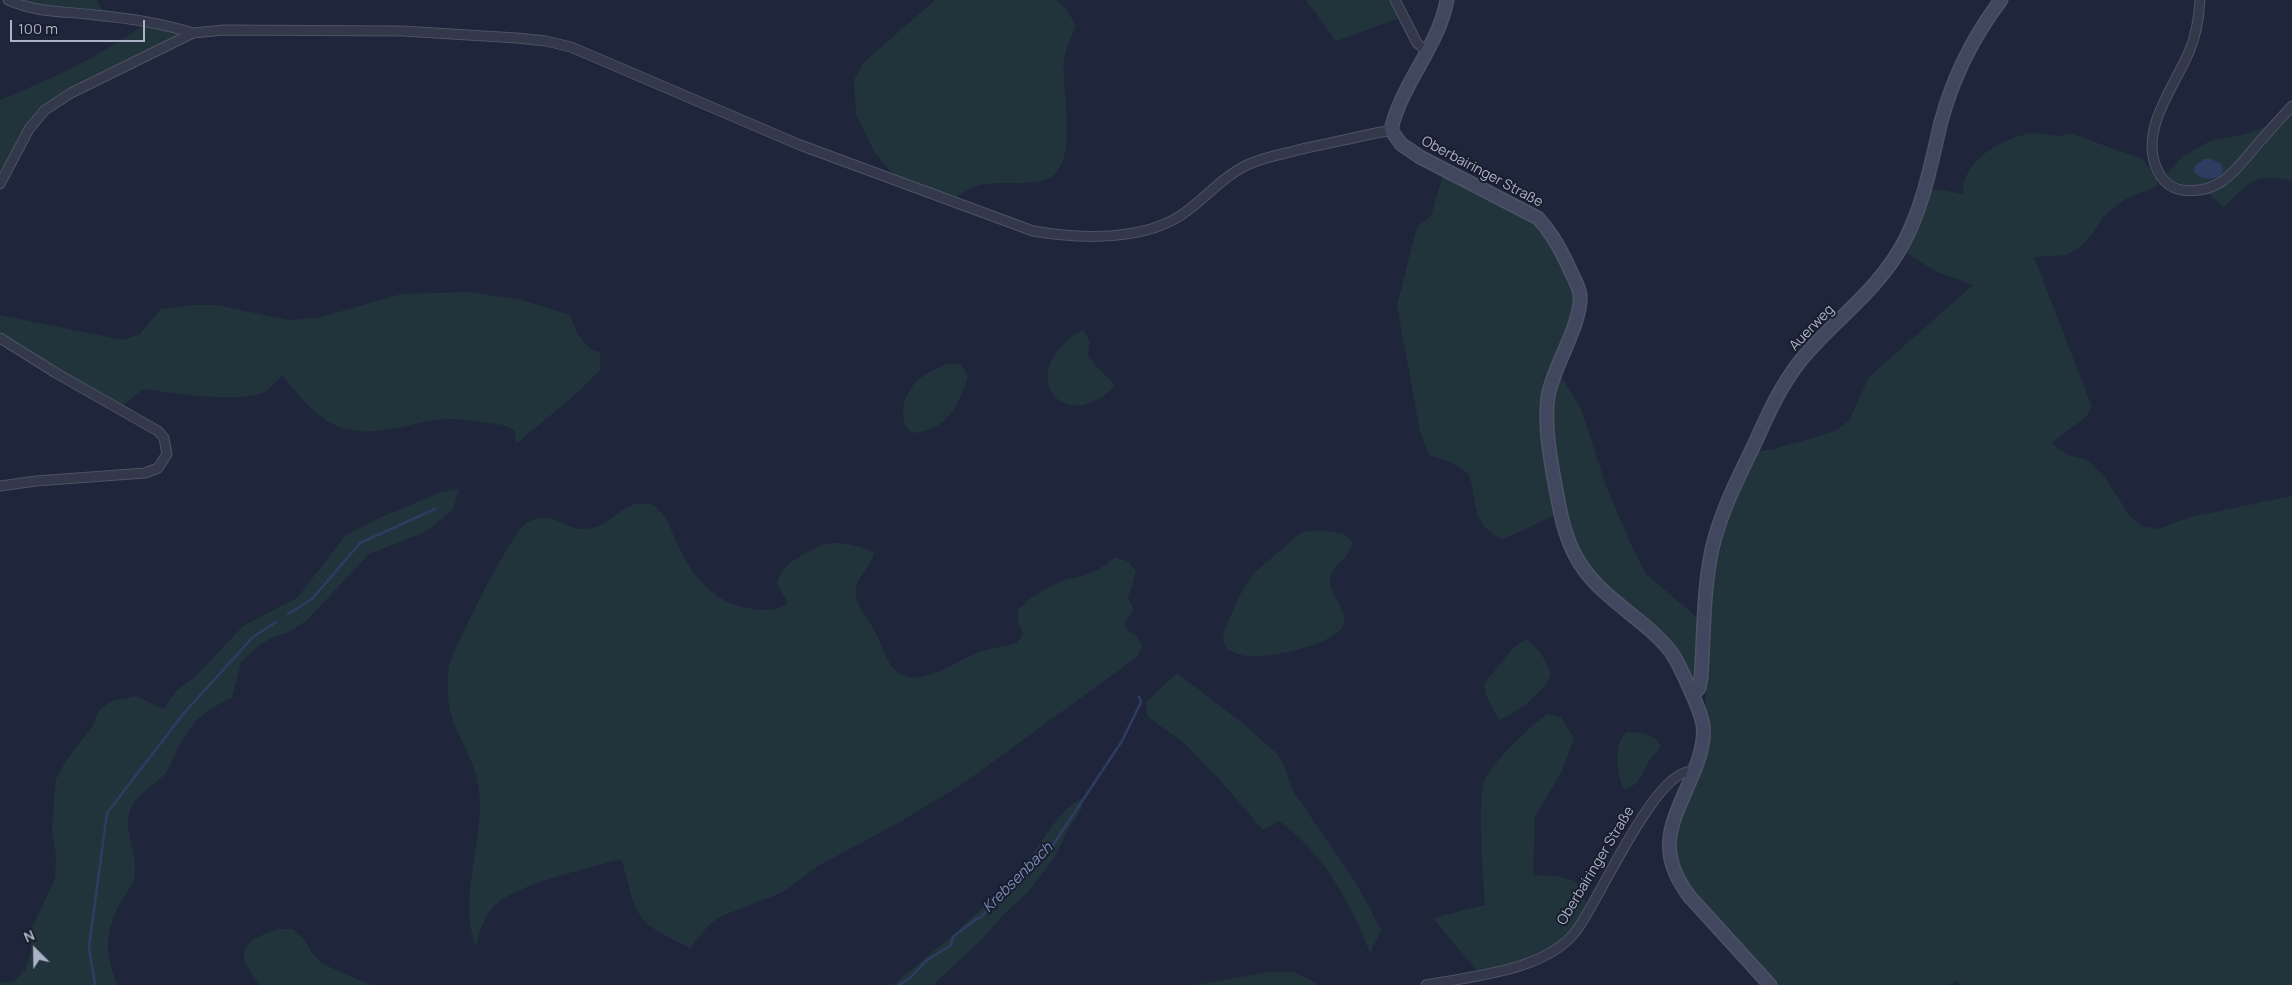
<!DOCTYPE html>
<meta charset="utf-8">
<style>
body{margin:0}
#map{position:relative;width:2292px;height:985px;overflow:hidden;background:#1f263b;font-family:Manrope,sans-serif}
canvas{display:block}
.north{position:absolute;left:10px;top:925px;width:50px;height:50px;-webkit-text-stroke:4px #191e2f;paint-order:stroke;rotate:337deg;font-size:14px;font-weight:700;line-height:20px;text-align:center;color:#adb3c7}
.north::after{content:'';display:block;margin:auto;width:18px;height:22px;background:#adb3c7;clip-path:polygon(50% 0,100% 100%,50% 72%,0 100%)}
.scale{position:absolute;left:10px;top:20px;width:135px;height:22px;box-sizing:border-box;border:2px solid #adb3c7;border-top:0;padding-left:6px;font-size:15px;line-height:18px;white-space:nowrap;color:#adb3c7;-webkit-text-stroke:4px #191e2f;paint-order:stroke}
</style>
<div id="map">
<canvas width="2292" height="985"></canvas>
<div class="north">N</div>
<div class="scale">100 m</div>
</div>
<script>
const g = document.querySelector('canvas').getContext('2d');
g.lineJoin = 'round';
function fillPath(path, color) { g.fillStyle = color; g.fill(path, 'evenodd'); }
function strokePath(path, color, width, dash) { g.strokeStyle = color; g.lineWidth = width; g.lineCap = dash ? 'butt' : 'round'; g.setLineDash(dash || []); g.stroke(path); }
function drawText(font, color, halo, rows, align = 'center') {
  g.font = font + ' Manrope,sans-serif'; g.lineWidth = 4; g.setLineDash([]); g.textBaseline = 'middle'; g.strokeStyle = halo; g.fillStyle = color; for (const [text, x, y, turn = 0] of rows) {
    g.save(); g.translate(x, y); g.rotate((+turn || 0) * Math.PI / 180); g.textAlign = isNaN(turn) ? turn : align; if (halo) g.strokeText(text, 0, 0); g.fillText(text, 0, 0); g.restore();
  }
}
fillPath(new Path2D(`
 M15,0H96L105,13L59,10Z
 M935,0H1056L1065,8L1076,25C1072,36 1065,49 1064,61C1061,88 1080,168 1047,179C1023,188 995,178 972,188C966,190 961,195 955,198L894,175L875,153L856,114L854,80L864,62Z
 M1306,0H1392L1402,17L1336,41Z
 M144,25L173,30L176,34V38L65,92C54,99 44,105 35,113C19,130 10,157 0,177V100C51,79 99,57 144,25Z
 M2292,111V181C2256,170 2247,184 2224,207L2206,192L2227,183L2237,175Z
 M2272,124L2225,178L2194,189L2180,186L2170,182L2164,177L2183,156L2210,141L2246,134Z
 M2030,133L2058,136L2072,134L2140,158L2158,176L2157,186L2124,200L2103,217L2092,234L2080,247L2066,255L2034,257L2092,407L2086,417L2051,443L2068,455L2087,460L2105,477L2129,515L2141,526L2158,529L2190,517L2292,496V985H1960L1958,981L1946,985H1775L1681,880L1672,849L1705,717L1707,658L1716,545L1754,452L1774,449L1812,438L1835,431L1849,421L1869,377L1973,285L1935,271L1902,250L1929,188L1963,194C1962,159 2001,140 2030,133Z
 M1443,174L1538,224C1553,240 1577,281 1575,303C1575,319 1558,352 1552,369L1563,380L1581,409L1606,486L1630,543L1646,574L1701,621L1696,678L1692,680L1582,561L1563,511L1504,539C1472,529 1477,501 1469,474L1453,463L1429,455L1420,431L1397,306L1417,227L1431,216Z
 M468,292L522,300L570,315C577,332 581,347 600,352V370L577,393L516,444L515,431C507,424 497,424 487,423C472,421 455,418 441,419C410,423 377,437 346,429C318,422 300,396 282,375C277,381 269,391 262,393C234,403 174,393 143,389L122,406L16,346L0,334V315L123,340L140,334L161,309L191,305H217L288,320L318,318L402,294Z
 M1084,330L1090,342L1088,355C1095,367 1106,374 1115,386C1059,441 1013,366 1084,330Z
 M946,364H961L968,376C960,405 946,431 912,433C906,428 903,422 903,413C904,386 923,374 946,364Z
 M459,489L453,510L423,533L369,554L307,620L291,631L271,638L258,646L241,662L232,697C203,713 194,718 178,748C173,756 171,765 166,772C156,786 136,793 130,810C123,831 137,853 135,874C134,883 126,894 121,901C104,934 105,951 117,985H0V983L13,982L26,969L31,951V930L55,879L56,856L52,831L54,802L56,779L67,759L93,726L98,712L111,701L136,696L164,709L176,691L198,674L243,626L297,598L346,535L379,518L441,492Z
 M651,504C666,514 669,524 676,541C691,575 712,603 752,609C764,611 779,611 788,603L777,584C778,581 779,576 781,573C789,560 820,543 835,543C849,543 861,547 874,552C872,568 858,573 856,589C853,604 869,619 876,633C882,647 888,670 905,676C924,684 958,661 976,653C989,648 1004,647 1017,643L1023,635L1018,621V610L1031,598L1047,588L1064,580L1082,576L1098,570L1116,557L1129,562L1136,572L1128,598L1134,610L1127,618L1124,627L1137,637L1142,646L1137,657L961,785L898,823L818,866L783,892L719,917L709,925L690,948C676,941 650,930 641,917C630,900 628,877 621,859C589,868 517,884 495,905C485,915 478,934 476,947C457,899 485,841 479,790C476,757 450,730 448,697C448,688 447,675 449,667C456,644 511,531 528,522C553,508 565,531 586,529C606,527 615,513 632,505C637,503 645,504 651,504Z
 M1323,530L1344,534L1352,542C1352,558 1331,564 1330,580C1329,595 1347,608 1344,623C1339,645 1265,659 1246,656C1240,655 1234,652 1228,650L1223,641L1224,632L1238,598L1254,573L1302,532Z
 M1526,639C1539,649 1546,659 1551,675C1541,694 1519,712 1499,720L1486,695L1484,684L1512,649Z
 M1177,673L1246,726L1275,752L1284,765L1293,791L1356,883L1381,930L1370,953C1351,902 1323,853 1279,821L1263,830L1219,779L1183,742L1148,717L1146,702Z
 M1548,714L1561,717L1574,738L1561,773L1535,816L1533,875L1556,876L1575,881L1588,906C1560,957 1530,960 1477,971L1433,918L1485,905C1484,880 1476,795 1486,777C1496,759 1531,725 1548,714Z
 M1627,732C1642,733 1652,732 1661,746C1657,752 1650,758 1647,765C1641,777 1638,785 1624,790C1617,774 1612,745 1627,732Z
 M1081,799L1082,808L1068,829L1055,857L1026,894L1006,912L983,938L933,985H893L952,936L990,901L1026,863L1058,818L1071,805Z
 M279,929H293L305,940L312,953L323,964L370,985H261C233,954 240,941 279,929Z
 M1269,972H1294L1317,983L1315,985H1196Z`), '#21343c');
fillPath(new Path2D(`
 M2204,159H2211L2221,164L2223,170L2220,176C2210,181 2201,179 2194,172V167Z`), '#2f3c62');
strokePath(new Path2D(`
 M288,614L312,599L360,543L435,509
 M95,985L89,947L107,813L184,713L253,637L276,622
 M899,985L911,977L926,961L951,945L953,937L976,919L981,917L1001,896L1008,893L1015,881L1029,871L1040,855L1047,854L1122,741L1141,702L1139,697`), '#2f3c62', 2.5);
const street = new Path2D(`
 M8,0C37,13 64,11 95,15C127,18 161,23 193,33
 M1395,0L1417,43L1427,52
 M2200,0C2199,18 2196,36 2189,52C2174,87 2139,131 2157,169C2162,181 2170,188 2182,190C2219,195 2235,171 2256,146C2268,132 2280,119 2292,106
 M0,184L29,129L45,110L71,93L193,33L224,30L402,31L517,38L546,41L571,47L800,145L1033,231C1080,239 1147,242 1187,211C1207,196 1224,176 1247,165C1264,157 1284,154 1302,149C1331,143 1361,136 1391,130
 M0,338L56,373L158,431L164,438L167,454L158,468L145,473L36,481L0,486
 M1426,985C1472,976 1546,971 1576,931C1597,905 1658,762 1694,772`);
const secondary = new Path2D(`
 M1447,0C1438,48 1402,82 1391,130L1401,144L1420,157L1538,218C1551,232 1559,246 1567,263C1571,273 1578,284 1580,294C1583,321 1555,364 1549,392C1542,422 1553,474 1559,505C1563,527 1570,550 1583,568C1606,601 1646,620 1671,652C1679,663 1684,677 1690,689C1695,701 1701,712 1703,725C1705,740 1701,754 1695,769C1675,819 1652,846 1689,896L1770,985
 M1693,695L1699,688L1701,678C1704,636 1703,591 1712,549C1721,511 1738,478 1755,443C1768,414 1781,385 1801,360C1834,320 1879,290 1904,242C1924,204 1931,163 1941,122C1953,77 1973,37 2001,0`);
strokePath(street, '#4d5365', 11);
strokePath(secondary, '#4d5365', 15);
strokePath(street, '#33394b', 9);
strokePath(secondary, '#41475e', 12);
drawText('14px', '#adb3c7', '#191e2f', [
 ["Oberbairinger Straße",1482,172,28],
 ["Auerweg",1812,328,-46],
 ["Oberbairinger Straße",1596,866,-59]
]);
drawText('italic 15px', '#7a8bb7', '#191e2f', [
 ["Krebsenbach",1018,878,-45]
]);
</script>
